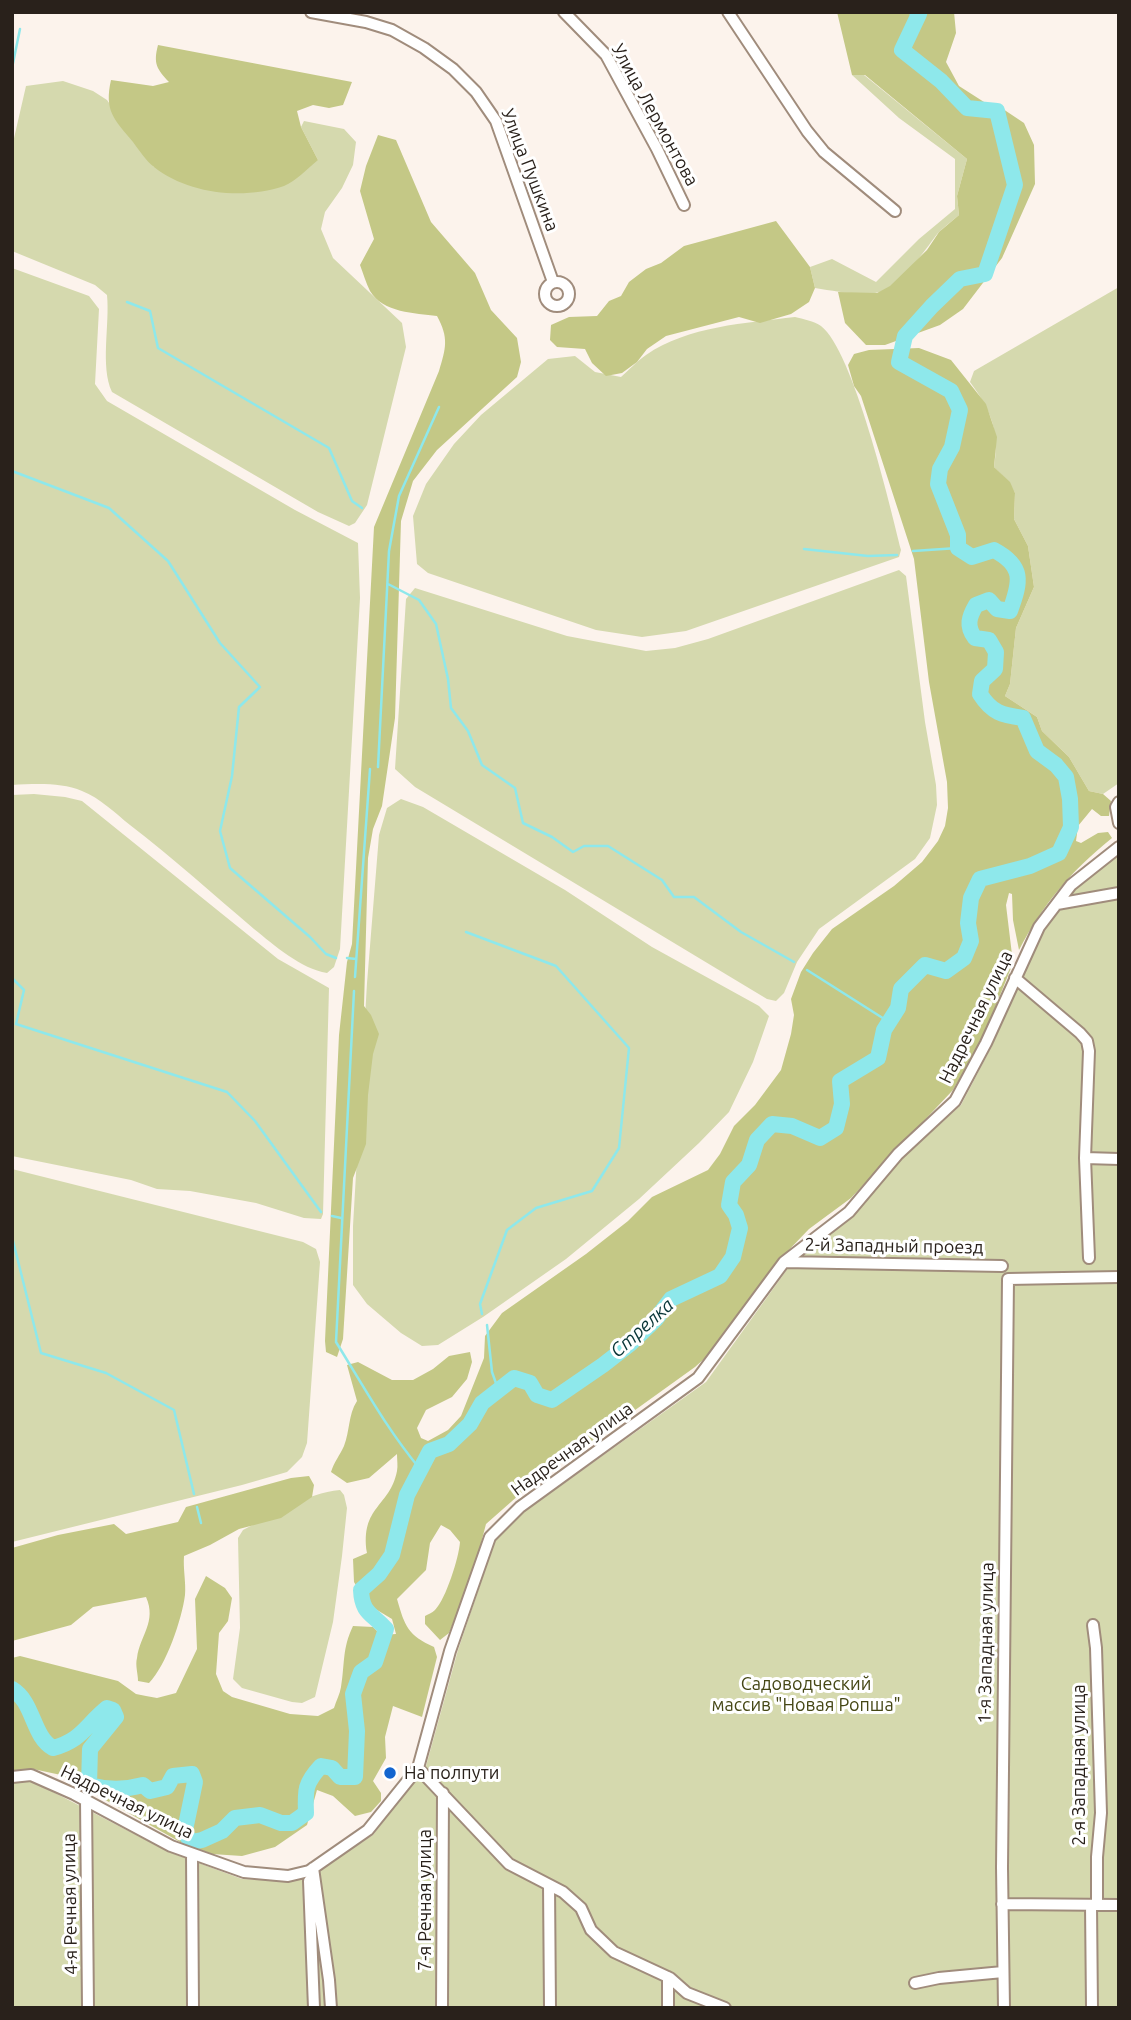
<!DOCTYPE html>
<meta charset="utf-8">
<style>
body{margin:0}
#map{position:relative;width:1131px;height:2020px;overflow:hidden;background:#fcf3ec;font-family:Ubuntu,sans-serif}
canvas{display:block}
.frame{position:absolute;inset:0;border:14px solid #29211b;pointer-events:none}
</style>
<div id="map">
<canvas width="1131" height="2020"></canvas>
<div class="frame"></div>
</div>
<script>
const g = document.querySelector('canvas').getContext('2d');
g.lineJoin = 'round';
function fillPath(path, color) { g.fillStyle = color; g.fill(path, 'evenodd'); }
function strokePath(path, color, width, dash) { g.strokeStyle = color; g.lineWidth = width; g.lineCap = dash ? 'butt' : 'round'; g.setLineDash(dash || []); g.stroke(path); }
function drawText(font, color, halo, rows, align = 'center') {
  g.font = font + ' Ubuntu,sans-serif'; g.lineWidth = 6; g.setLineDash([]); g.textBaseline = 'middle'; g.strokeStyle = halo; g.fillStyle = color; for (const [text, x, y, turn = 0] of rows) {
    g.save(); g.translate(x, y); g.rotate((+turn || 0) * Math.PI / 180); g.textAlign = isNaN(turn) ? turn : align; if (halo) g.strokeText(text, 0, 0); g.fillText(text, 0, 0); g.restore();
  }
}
fillPath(new Path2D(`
 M852,75H864L967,159L957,196L959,215C952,221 944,227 938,233C924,251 899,290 875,293C855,295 834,291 815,288L810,267L832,259L876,282L919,239L955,209V159L899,118Z
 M63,81L93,91L107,100L154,167L318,160L301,127L304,121L344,129L356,142L353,165L342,188L325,212L321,229L333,258L402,323L406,347L367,505L355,523L349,526L318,512L112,392C100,366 110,325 107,295L95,285L12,251V147L26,86Z
 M12,268L89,296L99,309L95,384L107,401L295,510L358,543L360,598L340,949L334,967L327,973C301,969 274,945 254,929C213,894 173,858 130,825C115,813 100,798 82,791C61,782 34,784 12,785Z
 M1119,287V783L1103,794L1089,791L1069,757L1042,731L1037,717L1005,696L1010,684L1016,628L1034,587L1028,546L1014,519L1015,493L1009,482L994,467C1000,432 991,410 970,382L974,371Z
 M795,317C803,319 814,321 821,326C853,350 890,505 901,550L899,557L686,631L642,637L596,630L428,573L417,564L413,516L426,484L454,444L481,415L548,359L575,356L595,372L621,377C629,370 637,361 646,355C688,326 746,323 795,317Z
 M899,570L906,576L925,722L936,785L937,805L930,838L915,859L819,929L797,962L784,993L776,1001L767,999L415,787L395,769L406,599L415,588L567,636L646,651L675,648L708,639Z
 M34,794L65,797L82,801L278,959L329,988L323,1214L321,1219L304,1218L256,1203L190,1191L157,1189L131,1180L12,1156V795Z
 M401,799L423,807L565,890L652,947L759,1006L769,1016L753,1062L729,1112L699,1143L639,1199L566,1259L483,1317L438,1345L422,1346L401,1333L367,1304L353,1285V1226L367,983L379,835L387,808Z
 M1119,846V2008H12V1782L30,1780L169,1852L242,1879L289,1881L311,1876L373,1835L426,1766L458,1650L495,1541L525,1511L706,1382L791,1264L854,1215L902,1159L961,1105L992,1046L1026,966L1044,931L1075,889Z
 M12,1169L303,1242L316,1249L320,1262L307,1443L302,1457L287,1472L242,1485L12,1542Z
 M340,1490L344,1495L347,1508L342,1556L333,1622L315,1697L302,1703L292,1702L242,1688L233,1679L240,1628L238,1538L243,1530C274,1515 306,1493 340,1490Z`), '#d5d9ae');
fillPath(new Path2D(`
 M837,12H954L956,33L946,62L959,86L984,102L997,105L1024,123L1034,145L1035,184L1002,258L963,309L940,325L885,345H866L845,323L838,292L877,293L890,286L927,250L939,232L959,215L957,196L967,159L865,75H852Z
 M158,45L352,82L343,105L329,108L313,105L297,111L301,127L318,160C308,168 296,181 284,186C243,200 188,194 154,167C146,161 139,150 133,142C114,119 104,111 111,80L153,86L169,82C157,69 153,64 158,45Z
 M378,135L396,140L431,222L475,273L491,310L517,338L521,362L517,377L437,450L413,481L401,521L395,718L382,806L373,829L368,858L364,1006L371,1015L379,1034L373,1054L368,1095L366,1144L353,1178L343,1339L337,1357L326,1352L325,1341L339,1035L347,962L352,944L374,527L439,371C446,348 449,338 437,316C415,313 383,313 370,291C366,283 363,273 360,265L374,239L360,191L366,166Z
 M776,221L810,267L815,288L809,302L791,314L760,323L739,317L666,336L647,349L637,362L622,373L606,376L592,363L585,349L557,347L550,340L551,325L569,317L597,316L609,301L621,296L629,282L646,269L661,263L684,246Z
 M919,348L951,360L986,404L997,437L994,467L1010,482L1015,493L1014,519L1028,546L1034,587L1016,628L1010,684L1005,696L1037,717L1042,731L1069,757L1089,791L1103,794L1111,801L1109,816H1101L1092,809L1078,826L1076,841L1081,843L1098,833L1108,832L1112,838C1071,871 1043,904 1019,950L1013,920L1012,894L1009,893L1006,905L1013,963L982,1040L953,1090L851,1198L809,1229L784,1255L739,1312L714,1350L695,1367L528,1487L486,1524L473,1574L449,1633L440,1640L425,1624V1616C428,1614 432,1613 435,1610C446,1599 459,1557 460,1542L450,1530L441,1525L430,1543L426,1570L397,1599C405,1627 408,1635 434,1647L437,1657L422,1717L393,1706L385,1737L386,1758L373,1781L381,1793V1801L371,1812L355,1816L333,1796L317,1790L307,1825L275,1847L242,1856L212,1854L180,1842L61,1775L33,1769L12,1771V1658L20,1656L118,1681L136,1694L146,1696L157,1698L176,1693L197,1649L195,1599L206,1576L225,1588L232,1598L228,1621L219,1633L216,1674L223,1691L232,1697L290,1714L318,1716L334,1708C336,1701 340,1694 341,1687C345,1663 342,1649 353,1626L373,1627L381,1635L396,1634L392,1619L367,1604L354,1582L353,1559L367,1553C360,1506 390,1507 397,1471C398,1466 397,1460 397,1454L369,1478L347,1483L331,1472C334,1462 340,1455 344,1446C350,1431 348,1415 357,1401L347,1365L358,1362L392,1380H413L433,1369L449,1356L470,1352L472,1362L467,1379L452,1397L426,1410L417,1428L421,1438L428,1441L448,1430L461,1416L484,1358L485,1336L502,1313L586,1254L628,1221L652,1197L708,1170L720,1154L734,1126L755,1105L781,1070L791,1034L794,1015L791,999L801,972L813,953L832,929L894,886L922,862L938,841L945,826L948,808L947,782L929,682L914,559L861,396L854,386L848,365L854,354L869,350Z
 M309,1476L314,1485L312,1497L281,1518L239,1529L210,1545L184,1556C183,1569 186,1582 185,1595C182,1619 166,1666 149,1683L138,1681C138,1674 135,1665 137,1658C140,1635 157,1622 146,1597L93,1607L71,1625L12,1641V1548L58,1535L114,1524L126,1534L178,1522L186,1507L291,1478Z`), '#c4c886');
strokePath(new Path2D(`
 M12,68L20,29
 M127,302L150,311L158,348L329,448L352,501L362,508
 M12,471L109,508L168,561L220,643L260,687L239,707L232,776L220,831L230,868L310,937L326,954L336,958
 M804,549L868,556L897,555
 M913,551L958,548
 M388,584L419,600L436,624L448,679L451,708L468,731L482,765L515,788L523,823L552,837L573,852L584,846H608L662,880L674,897H694L741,932L794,962
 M378,767L389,551L399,496L439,407
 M466,932L556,966L629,1048L619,1148L592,1191L536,1208L507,1230L480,1304L482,1314
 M347,958L356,959
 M807,970L889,1022
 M355,977L370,769
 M12,978L24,990L16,1024L227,1092L255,1121L321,1212
 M354,991L336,1342C364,1387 386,1428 420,1469
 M332,1216L341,1218
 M12,1237L41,1353L106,1373L174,1410L194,1494
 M487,1325L492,1372L498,1389
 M197,1507L201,1523`), '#8ee8eb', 2.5);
strokePath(new Path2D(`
 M12,1689C34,1702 32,1736 53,1748C82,1740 85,1726 107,1708L113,1710L116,1717L90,1749L89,1785C107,1790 125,1790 143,1785L150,1791L167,1787L173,1776L192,1774L195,1782L185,1830L187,1836L192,1842L202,1840L222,1831L235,1818L260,1815L281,1823H292L306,1813C305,1790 305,1783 321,1766L332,1768L340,1777H355L357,1731L353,1694L361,1672L375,1662L386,1629C372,1613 362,1614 361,1590L379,1574L392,1555L407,1495L430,1451L449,1444L470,1424L482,1403L514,1378L530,1383L537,1395L552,1400L603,1365L630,1344L656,1319L671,1299L720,1276L733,1257L740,1228L736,1215L729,1205L733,1182L749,1165L757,1140L772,1124L792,1126L820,1138L836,1128L842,1104L840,1081L878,1058L884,1030L898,1008L901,989L925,965L946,971L964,958L971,941L968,923L971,898L980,879L1030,866L1059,853L1071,827L1070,799L1066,777L1056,765L1037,751L1023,718C1002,715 992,713 980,694L982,681L995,669L996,652L989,640L975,638C966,626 969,617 976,605L989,600L997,609L1010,611C1021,581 1024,566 994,550L972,557L958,548V535L938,484L940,469L952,447L960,410L951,391L899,362L905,336L932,306L960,279L985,274L1015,185L997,111L967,108L941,81L902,50L919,14L917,12`), '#8ee8eb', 16);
const minor = new Path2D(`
 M311,12L366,22L392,30L424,48L453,69L476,92L496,121L553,282
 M564,12L606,55L657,149L684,205
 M728,12L807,131L824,152L895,211
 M545 294a12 12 0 1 1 24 0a12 12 0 1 1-24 0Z
 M1119,802L1116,807L1119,823
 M1057,904L1119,893
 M1015,978L1080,1033L1087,1041L1089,1051L1085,1158L1119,1159
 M1085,1158L1089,1258
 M784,1262L1002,1266
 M1093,1625L1096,1648L1101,1813L1097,1857V1905
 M418,1768L509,1864L563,1892L581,1908L591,1930L614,1952L670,1978L687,1993L725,2008
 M12,1777L31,1775L74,1794L171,1846L244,1872L288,1876L309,1871L368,1830L418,1768L450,1651L490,1537L520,1507L698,1378L784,1262L849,1212L898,1154L955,1101L986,1043L1039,927L1071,885L1119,847
 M86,1800L88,2008
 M192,1854L193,2008
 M313,1868L329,1980L331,2008
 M309,1881L314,2008
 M549,1885L550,2008
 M1002,1904L1119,1905
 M1091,1905L1092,2008
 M915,1983L939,1978L1003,1972
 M442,2008L443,1793
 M668,2008V1977
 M1004,2008L1002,1867L1008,1279L1119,1277`);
strokePath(minor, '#a08c7c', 14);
strokePath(minor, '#fff', 10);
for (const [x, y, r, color] of [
 [390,1773,7,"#1365cf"]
]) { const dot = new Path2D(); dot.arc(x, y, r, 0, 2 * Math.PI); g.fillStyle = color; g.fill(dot); strokePath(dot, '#fff', 2.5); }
drawText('18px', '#29211b', '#fff', [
 ["Улица Лермонтова",655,115,61],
 ["Улица Пушкина",530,170,69],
 ["Надречная улица",976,1017,-64],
 ["2-й Западный проезд",894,1246,1],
 ["Надречная улица",572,1449,-36],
 ["1-я Западная улица",986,1643,-89],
 ["2-я Западная улица",1079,1765,-90],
 ["Надречная улица",127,1802,26],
 ["7-я Речная улица",425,1900,-90],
 ["4-я Речная улица",70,1904,-91]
]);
drawText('18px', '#454715', '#fff', [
 ["Садоводческий",806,1684],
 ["массив \"Новая Ропша\"",806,1705]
]);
drawText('18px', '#29211b', '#fff', [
 ["На полпути",404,1773]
], 'left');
drawText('italic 19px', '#083537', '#fff', [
 ["Стрелка",642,1328,-42]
]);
</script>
